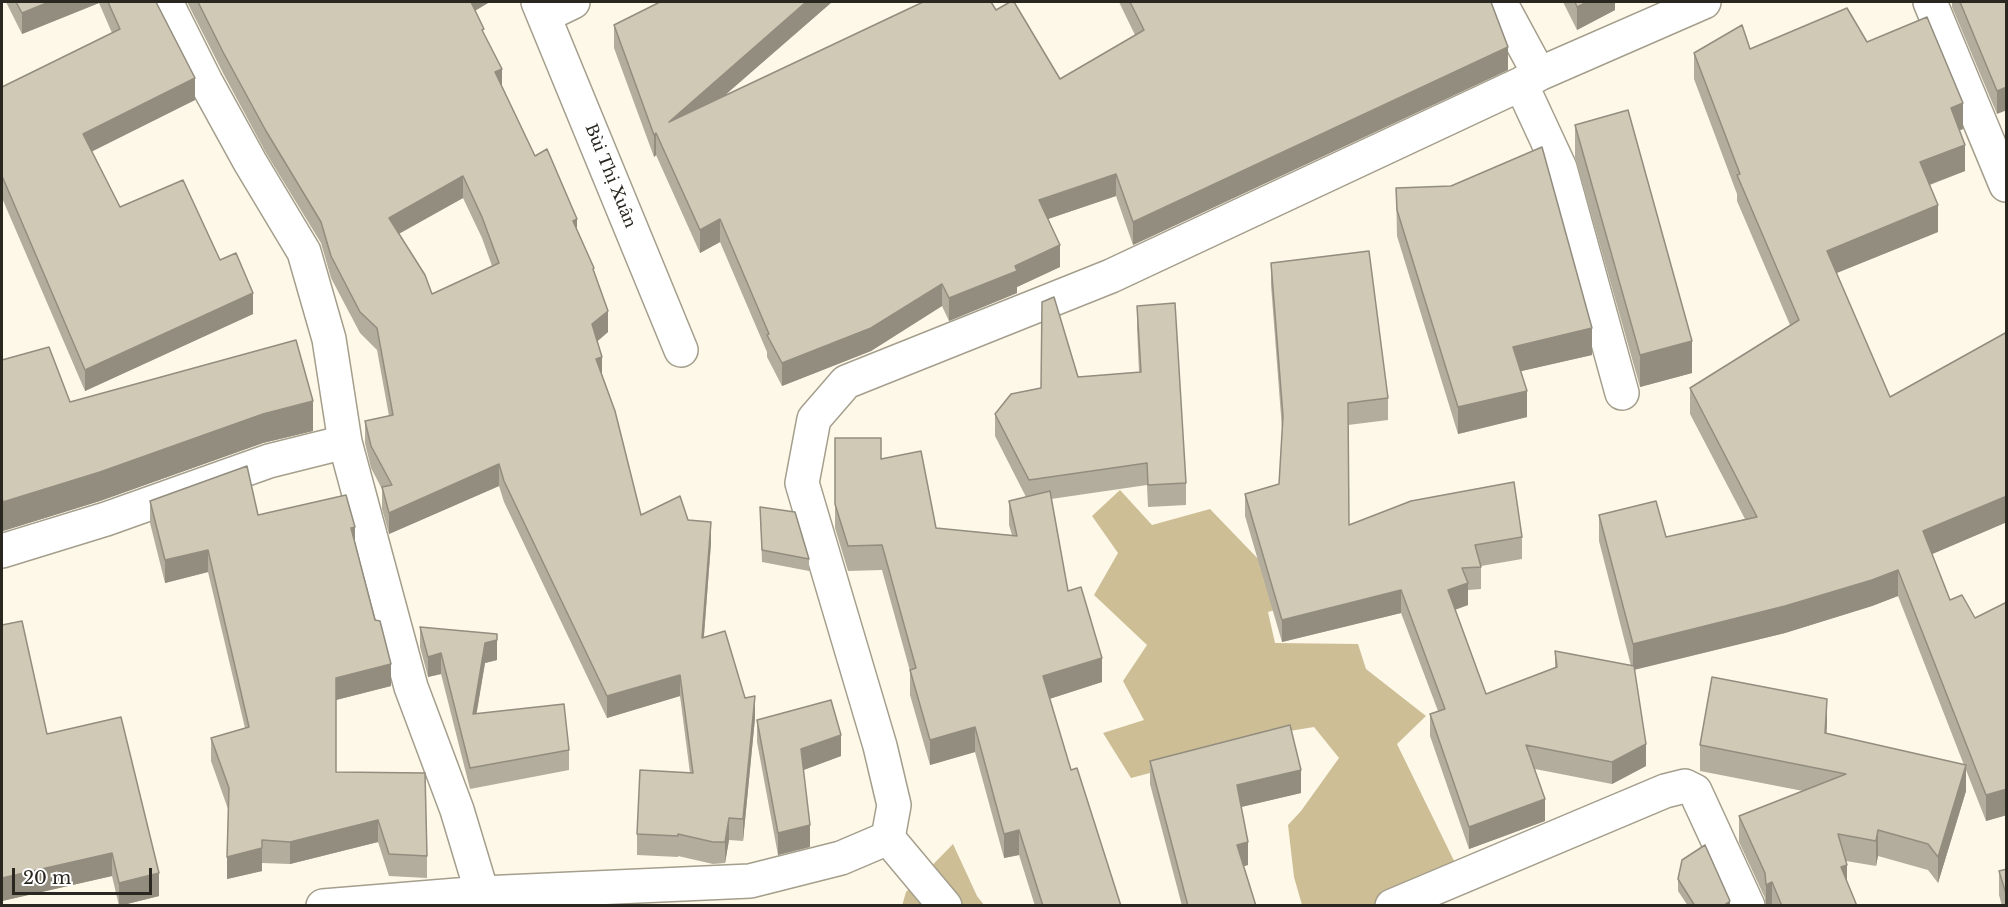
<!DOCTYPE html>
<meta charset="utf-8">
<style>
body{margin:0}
#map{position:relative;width:2008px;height:907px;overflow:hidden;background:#fef8e9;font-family:"Libre Baskerville",serif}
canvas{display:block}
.frame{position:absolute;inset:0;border:3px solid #29271f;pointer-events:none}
.scale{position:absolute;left:12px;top:868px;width:140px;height:27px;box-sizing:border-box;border:3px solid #29271f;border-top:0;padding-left:8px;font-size:18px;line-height:21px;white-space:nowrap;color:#29271f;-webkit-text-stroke:4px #fff;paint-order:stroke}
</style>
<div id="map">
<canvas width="2008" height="907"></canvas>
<div class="frame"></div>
<div class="scale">20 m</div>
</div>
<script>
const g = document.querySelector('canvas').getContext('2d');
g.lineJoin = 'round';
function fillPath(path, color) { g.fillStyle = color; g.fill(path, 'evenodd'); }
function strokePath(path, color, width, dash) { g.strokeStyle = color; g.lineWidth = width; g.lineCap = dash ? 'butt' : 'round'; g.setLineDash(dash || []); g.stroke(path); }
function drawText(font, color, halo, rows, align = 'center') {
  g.font = font + ' "Libre Baskerville",serif'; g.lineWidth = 5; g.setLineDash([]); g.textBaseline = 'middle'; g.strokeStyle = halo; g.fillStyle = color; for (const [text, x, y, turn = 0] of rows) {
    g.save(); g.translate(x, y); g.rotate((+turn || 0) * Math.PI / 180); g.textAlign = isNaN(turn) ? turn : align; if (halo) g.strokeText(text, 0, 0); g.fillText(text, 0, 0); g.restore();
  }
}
fillPath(new Path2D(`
 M1120,490L1152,525L1210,509L1264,565L1370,583L1268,612L1275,643L1358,644L1366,669L1426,716L1397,744L1461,875L1400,905H1302L1294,877L1288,825L1301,811L1339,758L1314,727L1253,737L1203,759L1131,778L1103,733L1144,720L1123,681L1147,645L1094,595L1118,553L1092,516Z
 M953,844L977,896L984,905L902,906L906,892Z`), '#cdbe96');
const street = new Path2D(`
 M166,2L206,82L250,162L304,252L329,339L345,442L411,687L457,810L482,893
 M538,2L681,350
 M1500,2L1539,74
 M1930,2L2006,185
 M544,16L573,2
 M1521,84L1560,168L1622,393
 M2,551L106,519L269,461L345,442
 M888,838L945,906
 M323,906L482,893L750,881L841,858L888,838L894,805L880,746L802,483L814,419L846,382L1111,276L1521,84L1539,74L1704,2
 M1392,906L1665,791L1685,786L1695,791L1748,906`);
strokePath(street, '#a49e8c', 36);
strokePath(street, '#fff', 33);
fillPath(new Path2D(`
 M6,2H156L195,100L92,151L120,207L220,260L253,314L85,391L2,198V87L112,33L99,3L22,34Z
 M187,2H488V3L475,11L502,87L535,156L577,231L594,274L608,332L597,341L602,374L641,515L688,520L711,543L704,637L745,698L755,718L743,841L729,840L725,863L713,864L678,856V857L637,855V834L690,773L680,696L607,718L504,502L499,486L389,534L382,509V489L371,468L365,443V421L389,416L377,350L360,333L331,278L321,243L266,153L223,73ZM463,198L482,238L492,266L432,294L399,234Z
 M660,2H832L724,95L996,10L1060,79L1135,35L1119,2H1491L1508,70L1133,245L1116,196L1048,219L1060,267L1017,287V293L949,321L942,306L871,351L782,386L767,357V352L720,242L700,253L656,155L654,157L614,48V25Z
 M1563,2H1615V10L1577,30Z
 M1952,2H2007L1997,114L1952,7Z
 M1867,42L1963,129L1960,130L1965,171L1930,185L1938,232L1836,273L1890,397L2007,522L1932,554L1950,600L1975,618L2007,602V815L1986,821L1966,770V791L1938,883L1928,870L1878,856L1876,866L1846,861L1847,882L1857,906H1765V898L1739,842V816L1803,791L1700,771V745L1827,724L1826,734L1964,765L1898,596L1872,606L1785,633L1634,670L1646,766L1612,784L1535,769L1545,821L1469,849L1430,736V714L1438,711L1401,613L1282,642L1245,516V494L1279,484L1282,429L1271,285V263L1388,398V420L1348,425L1349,525L1522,537V559L1481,566V589L1468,590V605L1455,610L1486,694L1555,668V651L1631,666L1599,541V515L1666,537L1745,519L1690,414V388L1790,325L1737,201V194L1694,79V53Z
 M1575,125L1692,373L1640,387L1575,157Z
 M1396,188L1592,355L1521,371L1527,417L1458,434L1397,236Z
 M1137,306L1186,483V505L1148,507L1147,485L1051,499L1068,591L1102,682L1049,699L1071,770L1121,906H1035L1019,855L1004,858L975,752L930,765L910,695V671L882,570L848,571L835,528V438L881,459L936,528L1012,535L1009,525V501L1026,497L995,436V414L1041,388L1078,377L1139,372L1137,328Z
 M2,360L70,402L313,431L263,443L100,501L3,531L2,527Z
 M150,501L258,515L355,541L391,686L336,700V772L427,856V878L389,876L378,842L290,864L262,863V871L227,879L228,809L211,761V738L245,728L208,572L165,583L150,523Z
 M760,507L809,559V571L762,562Z
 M2,625L47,734L159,896L119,906L112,876L2,901Z
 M420,627L497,660L485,663L476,714L569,750V770L470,789L441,674L428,677L420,647Z
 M757,720L841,756L803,770L810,847L778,855L757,742Z
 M1150,761L1301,793L1241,807L1248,865L1244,866L1256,906H1182L1150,784Z
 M2007,869V906H2002L1999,895V871Z
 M1678,879L1730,906H1688L1678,891Z`), '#b3ad9d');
fillPath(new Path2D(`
 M49,2H99V3L22,34V13Z
 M467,2H488V3L467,15Z
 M806,2H832L669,144V122Z
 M1587,2H1615V10L1577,30V7Z
 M1508,47V70L1133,245V222Z
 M502,69V90L495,72Z
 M195,78V100L83,156V134Z
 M2007,87V110L1997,114V91Z
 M1963,103V129L1951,134V108Z
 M656,133V155L654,157V135Z
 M1965,145V171L1920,188V162Z
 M1116,174V196L1039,222V200Z
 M463,176V198L389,239V218Z
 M1938,205V232L1827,277V251Z
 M577,219V241L573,221Z
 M720,219V242L700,253V230Z
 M1060,245V267L1017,287V293L949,321V298Z
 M942,284V306L871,351L782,386V363Z
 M253,293V314L85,391V370Z
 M608,311V332L592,346V324Z
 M1592,328V355L1513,373V347Z
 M1692,341V373L1640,387V355Z
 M602,357V379L596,359Z
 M1527,391V417L1458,434V407Z
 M313,401V431L263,443L100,501L3,531V502L263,414Z
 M499,464V486L389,534V513Z
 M2007,496V522L1923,558V531Z
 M711,522V543L702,659V638Z
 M355,527V549L351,528Z
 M208,550V572L165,583V560Z
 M1898,570V596L1872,606L1785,633L1633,670V644Z
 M1468,583V605L1448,612V590Z
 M1401,590V613L1282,642V620Z
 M497,640V660L485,663L473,735V714L485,643Z
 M441,653V674L428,677V657Z
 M1102,658V682L1043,701V676Z
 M391,664V686L336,700V678Z
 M680,675V696L607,718V696Z
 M755,696V718L743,841V819Z
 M1827,699V724L1825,759V733Z
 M975,727V752L930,765V740Z
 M841,735V756L801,771V749Z
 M1646,744V766L1612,784V762Z
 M1966,765V791L1938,883V857Z
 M1301,770V793L1237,808V785Z
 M2007,789V815L1986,821V795Z
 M1545,799V821L1469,849V827Z
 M729,818V840L725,863V842Z
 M378,820V842L290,864V842Z
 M810,825V847L778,855V833Z
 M1019,830V855L1004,858V834Z
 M1878,830V856L1876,866V841Z
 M262,840V871L227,879V857Z
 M1248,842V865L1237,868V845Z
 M112,853V876L2,901V878Z
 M1847,865V890L1841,867Z
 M159,873V896L119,906V883Z
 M1772,882V906H1766V885Z
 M1730,901V906H1723Z`), '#928d7f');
const building = new Path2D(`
 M16,2H49L22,13Z
 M108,2H156L195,78L83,134L120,207L183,180L220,260L236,253L253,293L85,370L2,176V87L120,29Z
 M198,2H471L484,29L482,30L502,69L495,72L535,156L547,149L577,219L573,221L594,268L593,269L608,311L592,324L602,357L596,359L615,411L641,515L680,496L688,520L711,522L702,638L725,631L745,698L755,696L743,819L729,818L725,842H713L678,834V836L637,834L640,770L693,773L680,675L607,696L504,481L499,464L389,513L382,487L392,485L371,446L365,421L393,415L377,328L360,312L331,256L321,222L266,131L223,52ZM463,176L482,217L499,263L432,294L425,275L389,218Z
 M660,2H806L669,122L923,2H991L996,10L1010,2H1014L1060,79L1144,30L1130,2H1491L1508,47L1133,222L1116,174L1039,200L1060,245L1015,266L1017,271L949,298L942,284L871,328L782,363L767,335L769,334L720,219L700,230L656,133L654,135L614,25Z
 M1575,2H1587L1577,7Z
 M1960,2H2007V87L1997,91Z
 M1847,8L1867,42L1927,17L1963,103L1951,108L1965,145L1920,162L1938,205L1827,251L1890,397L2007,332V496L1923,531L1950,600L1962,595L1975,618L2007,602V789L1986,795L1898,570L1872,580L1785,606L1633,644L1599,515L1656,501L1666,537L1757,517L1690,388L1799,320L1737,175L1740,174L1694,53L1742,25L1750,49Z
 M1628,110L1692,341L1640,355L1575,125Z
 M1542,147L1592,328L1513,347L1527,391L1458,407L1397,210L1396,188L1451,186Z
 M1369,251L1388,398L1348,403L1349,525L1411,501L1514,482L1522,537L1475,545L1481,567L1462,568L1468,583L1448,590L1486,694L1557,667L1555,651L1634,666L1646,744L1612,762L1526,745L1545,799L1469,827L1430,714L1445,709L1401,590L1282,620L1245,494L1279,484L1283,416L1271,263Z
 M1054,297L1078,377L1141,372L1137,306L1175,303L1186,483L1148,485L1147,463L1029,480L995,414L1011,394L1041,388L1042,302Z
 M296,340L313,401L263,414L100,472L3,502L2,497V360L49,347L70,402Z
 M835,438H881V459L921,451L936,528L1017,536L1009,501L1050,491L1068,591L1081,587L1102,658L1043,676L1071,770L1077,768L1121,906H1043L1019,830L1004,834L975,727L930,740L910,670L916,668L882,545L848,546L835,504Z
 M247,466L258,515L346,495L355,527L351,528L375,620L380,621L391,664L336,678V772L425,773L427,856L389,854L378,820L290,842L262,840V848L227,857L229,788L211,738L249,727L208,550L165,560L150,501Z
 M760,507L795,512L809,559L762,550Z
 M22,621L47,734L121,717L159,873L119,883L112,853L2,878V625Z
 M420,627L497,634V640L485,643L473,714L564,704L569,750L470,768L441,653L428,657Z
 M1712,677L1827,699L1825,733L1966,765L1938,857L1928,844L1878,830L1876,841L1838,834L1847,865L1841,867L1857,906H1782L1772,882L1766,885L1765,873L1739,816L1846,774L1700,745Z
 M831,700L841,735L801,749L810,825L778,833L757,720Z
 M1290,725L1301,770L1237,785L1248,842L1237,845L1256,906H1188L1150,761Z
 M1705,845L1730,901L1723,906H1695L1678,879L1682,860Z
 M2007,869V897L1999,871Z`);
fillPath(building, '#d0c9b6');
strokePath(building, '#928d7f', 1.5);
drawText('16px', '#29271f', '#fff', [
 ["Bùi Thị Xuân",610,176,68]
]);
</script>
